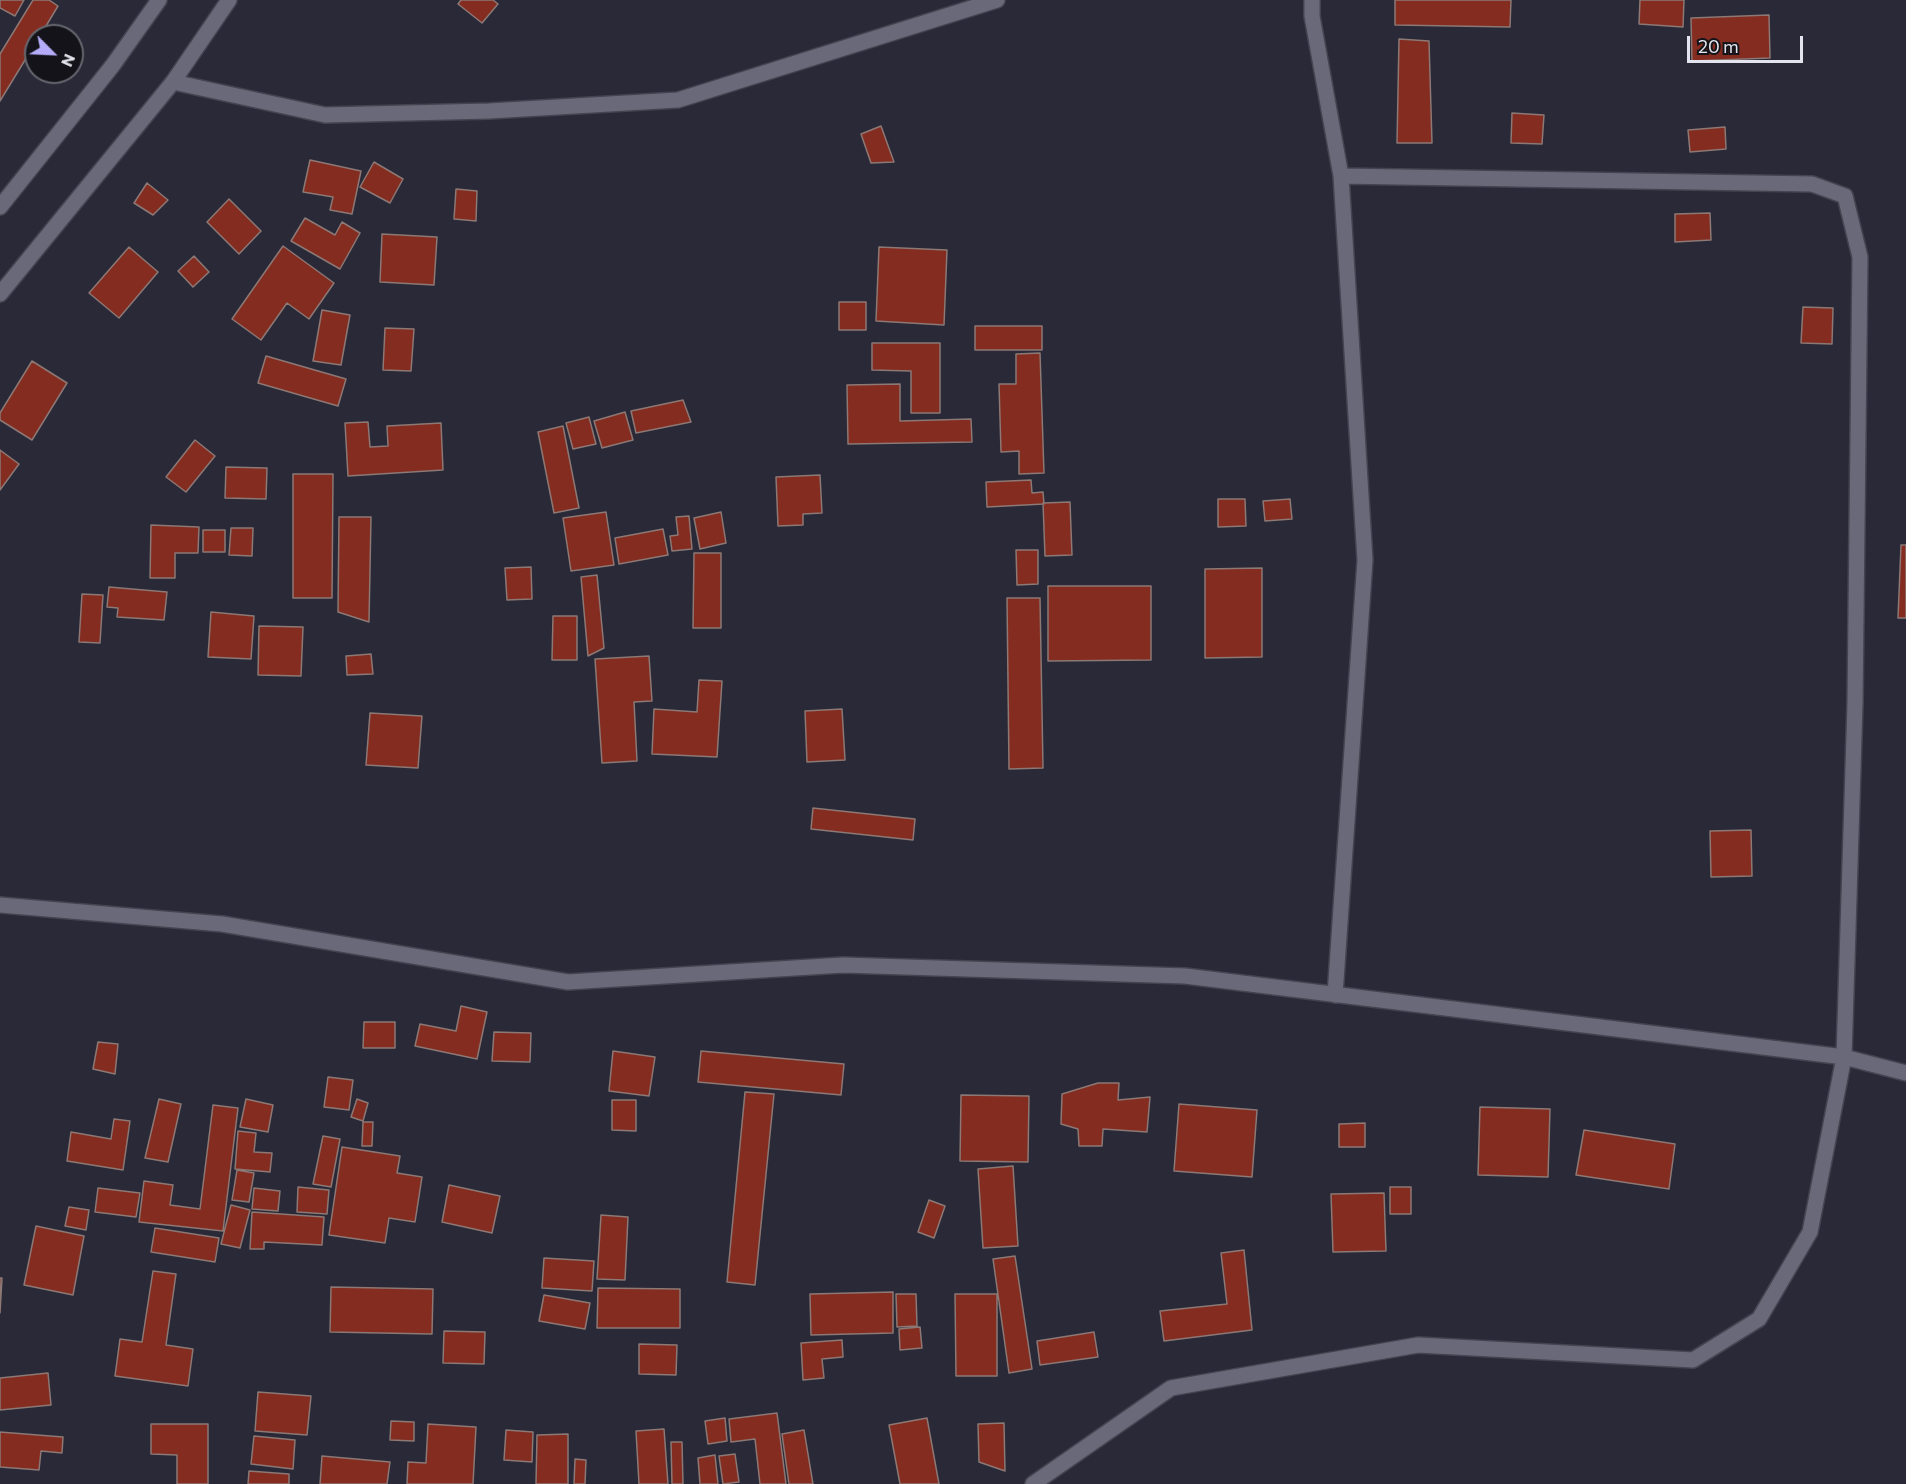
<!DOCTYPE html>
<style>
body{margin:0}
#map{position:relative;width:1906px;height:1484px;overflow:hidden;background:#292938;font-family:Commissioner,sans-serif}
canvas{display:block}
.north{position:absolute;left:24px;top:24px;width:60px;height:60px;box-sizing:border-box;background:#131319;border:2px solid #66676e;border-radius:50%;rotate:114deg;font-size:16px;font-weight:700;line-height:24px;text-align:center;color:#e3e4ed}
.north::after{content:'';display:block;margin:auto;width:21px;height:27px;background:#b4acf9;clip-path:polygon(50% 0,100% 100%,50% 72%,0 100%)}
.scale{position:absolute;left:1687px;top:36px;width:116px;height:27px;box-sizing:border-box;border:3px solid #e3e4ed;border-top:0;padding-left:8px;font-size:18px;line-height:21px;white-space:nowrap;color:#e3e4ed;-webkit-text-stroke:4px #131319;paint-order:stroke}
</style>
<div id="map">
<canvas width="1906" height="1484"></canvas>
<div class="north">N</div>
<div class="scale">20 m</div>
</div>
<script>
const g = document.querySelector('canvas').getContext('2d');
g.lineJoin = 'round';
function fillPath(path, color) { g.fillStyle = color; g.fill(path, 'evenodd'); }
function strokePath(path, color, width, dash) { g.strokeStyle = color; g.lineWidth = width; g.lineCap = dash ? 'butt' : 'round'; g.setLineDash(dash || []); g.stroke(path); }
const building = new Path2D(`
 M0,0H24L15,16L0,8Z
 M33,0H49L58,6L40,36H36V42L0,101V54Z
 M461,0H493L498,4L482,23L458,4Z
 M1395,0H1511L1510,27L1395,25Z
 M1640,0H1684L1683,27L1639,24Z
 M1769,15L1770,58L1692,61L1691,18Z
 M1399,39L1429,41L1432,143H1397Z
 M1512,113L1544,115L1542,144L1511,143Z
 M881,126L894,162L871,163L861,134Z
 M1725,127L1726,149L1690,152L1688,130Z
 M310,160L361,171L352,214L330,210L333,197L303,192Z
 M374,162L403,179L390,203L360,187Z
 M147,183L168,200L153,215L134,203Z
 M456,189L477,191L476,221L454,219Z
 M229,199L261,231L239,254L207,222Z
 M1710,213L1711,240L1675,242V214Z
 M305,218L335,235L342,222L360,233L340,269L291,241Z
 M382,234L437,237L434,285L380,282Z
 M283,246L334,283L309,319L287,303L261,340L232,319Z
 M129,247L158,272L119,318L89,293Z
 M879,247L947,250L944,325L876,321Z
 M194,256L209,272L193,287L178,271Z
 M839,302H866V330H839Z
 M1803,307L1833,308L1832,344L1801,343Z
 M322,310L350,315L341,365L313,361Z
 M975,326H1042V350H975Z
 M385,328L414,329L411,371L383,370Z
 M872,343H940V413H911V371L872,370Z
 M1040,353L1044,473L1019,474V451L1001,452L999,384H1016V354Z
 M266,356L346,379L338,406L258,383Z
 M32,361L67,383L32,440L0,420V413Z
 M900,384V421L971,419L972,442L848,444L847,385Z
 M683,400L691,422L636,433L631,411Z
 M625,412L633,440L602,448L594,421Z
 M589,417L596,444L573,449L566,423Z
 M368,422L370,447L388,446L387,426L441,423L443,470L348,476L345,423Z
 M563,426L579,508L554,513L538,432Z
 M195,440L215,456L186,492L166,477Z
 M0,450L19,464L0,490Z
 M226,467L267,468L266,499L225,498Z
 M293,474H333L332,598H293Z
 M820,475L822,513L803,514V525L778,526L776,477Z
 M1031,480L1032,493L1043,492L1044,504L987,507L986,482Z
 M1218,499H1245L1246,526L1218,527Z
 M1290,499L1292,519L1265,521L1263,501Z
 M1070,502L1072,555L1045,556L1043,503Z
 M606,512L614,565L571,571L563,518Z
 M721,512L726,543L700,549L694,518Z
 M689,516L692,549L672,551L670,536L678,535L676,517Z
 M339,517H371L369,622L338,612Z
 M151,525L199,527L198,553H175V578H150Z
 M231,528H253L252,556L229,555Z
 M663,529L668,555L619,564L615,538Z
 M203,530H225V552H203Z
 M1901,545H1906V618H1898Z
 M1016,550H1038V584L1017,585Z
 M694,553H721V628H693Z
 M531,567L532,599L507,600L505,568Z
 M1262,568V657L1205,658V569Z
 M597,575L604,648L588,656L581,577Z
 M1048,586H1151V660L1048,661Z
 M109,587L167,592L164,620L117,617L118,608L107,607Z
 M82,594L103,595L100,643L79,642Z
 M1007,598H1040L1043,768L1009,769Z
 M211,612L254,616L251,659L208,657Z
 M553,616H577V660H552Z
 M259,626L303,627L301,676L258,675Z
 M371,654L373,674L347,675L346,656Z
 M649,656L652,701L634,702L637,761L602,763L595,659Z
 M699,680L722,681L717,757L652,754L654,709L697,712Z
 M842,709L845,760L807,762L805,711Z
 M370,713L422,716L418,768L366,765Z
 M813,808L915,819L913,840L811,829Z
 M1751,830L1752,876L1711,877L1710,831Z
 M461,1006L487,1012L477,1059L415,1046L420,1024L456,1031Z
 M364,1022H395V1048H363Z
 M494,1032L531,1033L530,1062L492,1061Z
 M98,1042L118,1044L115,1074L93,1069Z
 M613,1051L655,1057L649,1096L609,1091Z
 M701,1051L844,1064L841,1095L698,1082Z
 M328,1077L353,1080L349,1110L324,1107Z
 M1098,1083H1119L1118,1100L1150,1097L1147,1132L1103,1129L1102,1146H1079L1078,1129L1061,1124L1062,1094Z
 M745,1092L774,1094L755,1285L727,1282Z
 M961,1095L1029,1096L1028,1162L960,1161Z
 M159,1099L181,1104L168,1162L145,1158Z
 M246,1099L273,1105L268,1132L240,1127Z
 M357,1099L368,1103L363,1121L351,1117Z
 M612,1100H636V1131L612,1130Z
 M1179,1104L1257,1110L1252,1177L1174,1171Z
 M213,1105L238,1108L223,1231L139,1222L144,1181L173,1185L170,1205L200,1209Z
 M1480,1107L1550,1109L1548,1177L1478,1175Z
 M114,1119L130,1121L123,1170L67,1161L71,1132L111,1139Z
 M363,1122H373L372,1146H362Z
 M1365,1123V1147H1339V1124Z
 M1584,1130L1675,1144L1669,1189L1576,1175Z
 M238,1131L256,1133L254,1152L272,1153L270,1172L235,1169Z
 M323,1136L340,1139L331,1187L313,1184Z
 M342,1147L400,1156L397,1173L422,1177L415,1222L389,1218L385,1243L329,1235Z
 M1013,1166L1018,1246L983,1248L978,1169Z
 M237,1170L254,1173L249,1202L232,1200Z
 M449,1185L500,1196L492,1233L442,1222Z
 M298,1187L329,1190L327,1214L297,1212Z
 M1390,1187H1411V1214H1390Z
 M98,1188L140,1193L136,1217L95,1212Z
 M254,1188L280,1191L278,1211L252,1209Z
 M1384,1193L1386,1251L1333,1252L1331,1194Z
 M929,1200L945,1206L934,1238L918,1232Z
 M231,1205L250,1210L240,1248L221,1244Z
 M69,1207L89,1210L86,1230L65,1226Z
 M252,1212L324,1217L322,1245L264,1242V1249H250Z
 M601,1215L628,1217L625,1280L597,1279Z
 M36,1226L84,1236L73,1295L24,1285Z
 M155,1228L219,1238L215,1262L151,1252Z
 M1244,1250L1252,1330L1164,1341L1160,1311L1227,1304L1221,1253Z
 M1015,1256L1032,1369L1009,1373L993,1259Z
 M544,1258L594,1261L592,1291L542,1288Z
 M153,1271L176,1274L166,1345L193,1349L188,1386L115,1376L120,1339L142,1342Z
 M0,1278H2L0,1313Z
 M331,1287L433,1289L432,1334L330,1332Z
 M598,1288L680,1289V1328H597Z
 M893,1292V1333L811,1335L810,1294Z
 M896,1294H916L917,1326L897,1327Z
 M955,1294H997V1376H956Z
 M544,1295L590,1303L585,1329L539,1321Z
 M920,1327L922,1348L900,1350L899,1329Z
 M444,1331L485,1332L484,1364L443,1363Z
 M1094,1332L1098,1357L1040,1365L1037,1341Z
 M842,1340L843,1357L822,1359L824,1378L803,1380L801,1343Z
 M639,1344L677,1345L676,1375L639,1374Z
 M48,1373L51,1405L0,1410V1378Z
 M258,1392L311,1396L307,1435L255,1431Z
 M777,1413L786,1484H760L755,1439L731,1442L729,1419Z
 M725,1418L727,1441L708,1444L705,1421Z
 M927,1418L939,1484H900L889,1425Z
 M391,1421L414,1422V1441L390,1440Z
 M1004,1423L1005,1471L979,1462L978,1424Z
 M151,1424H208V1484H177V1455L151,1454Z
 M428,1424L476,1427L473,1484H407L408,1462L426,1463Z
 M664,1429L668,1484H639L636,1431Z
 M506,1430L533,1432L532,1462L504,1460Z
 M804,1430L813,1484H789L782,1434Z
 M0,1432L63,1437L62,1453L41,1451L39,1470L0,1467Z
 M568,1434V1484H536L537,1435Z
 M254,1436L295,1440L293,1469L251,1464Z
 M671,1442H682L683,1484H672Z
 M735,1454L739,1482L723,1484L719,1456Z
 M715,1455L718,1484H700L698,1458Z
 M322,1456L390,1462L387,1484H320Z
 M575,1459L586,1460L585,1484H574Z
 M249,1471L289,1474V1484H248Z`);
fillPath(building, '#852c21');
strokePath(building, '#8c7874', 1.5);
const minor = new Path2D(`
 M1312,0V16L1341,176L1365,560L1335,995
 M173,82L325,115L489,111L678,100L997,0
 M0,905L222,924L568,982L843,965L1185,976L1844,1057L1906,1073
 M1033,1484L1171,1388L1418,1345L1693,1360L1759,1319L1810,1232L1844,1057L1855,704L1860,257L1845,196L1812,184L1341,176`);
const tertiary = new Path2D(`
 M0,207L113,65L159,0
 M0,294L173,82L229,0`);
strokePath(minor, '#444450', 18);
strokePath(tertiary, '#444450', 18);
strokePath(minor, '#69697a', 15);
strokePath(tertiary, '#69697a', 15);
</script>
